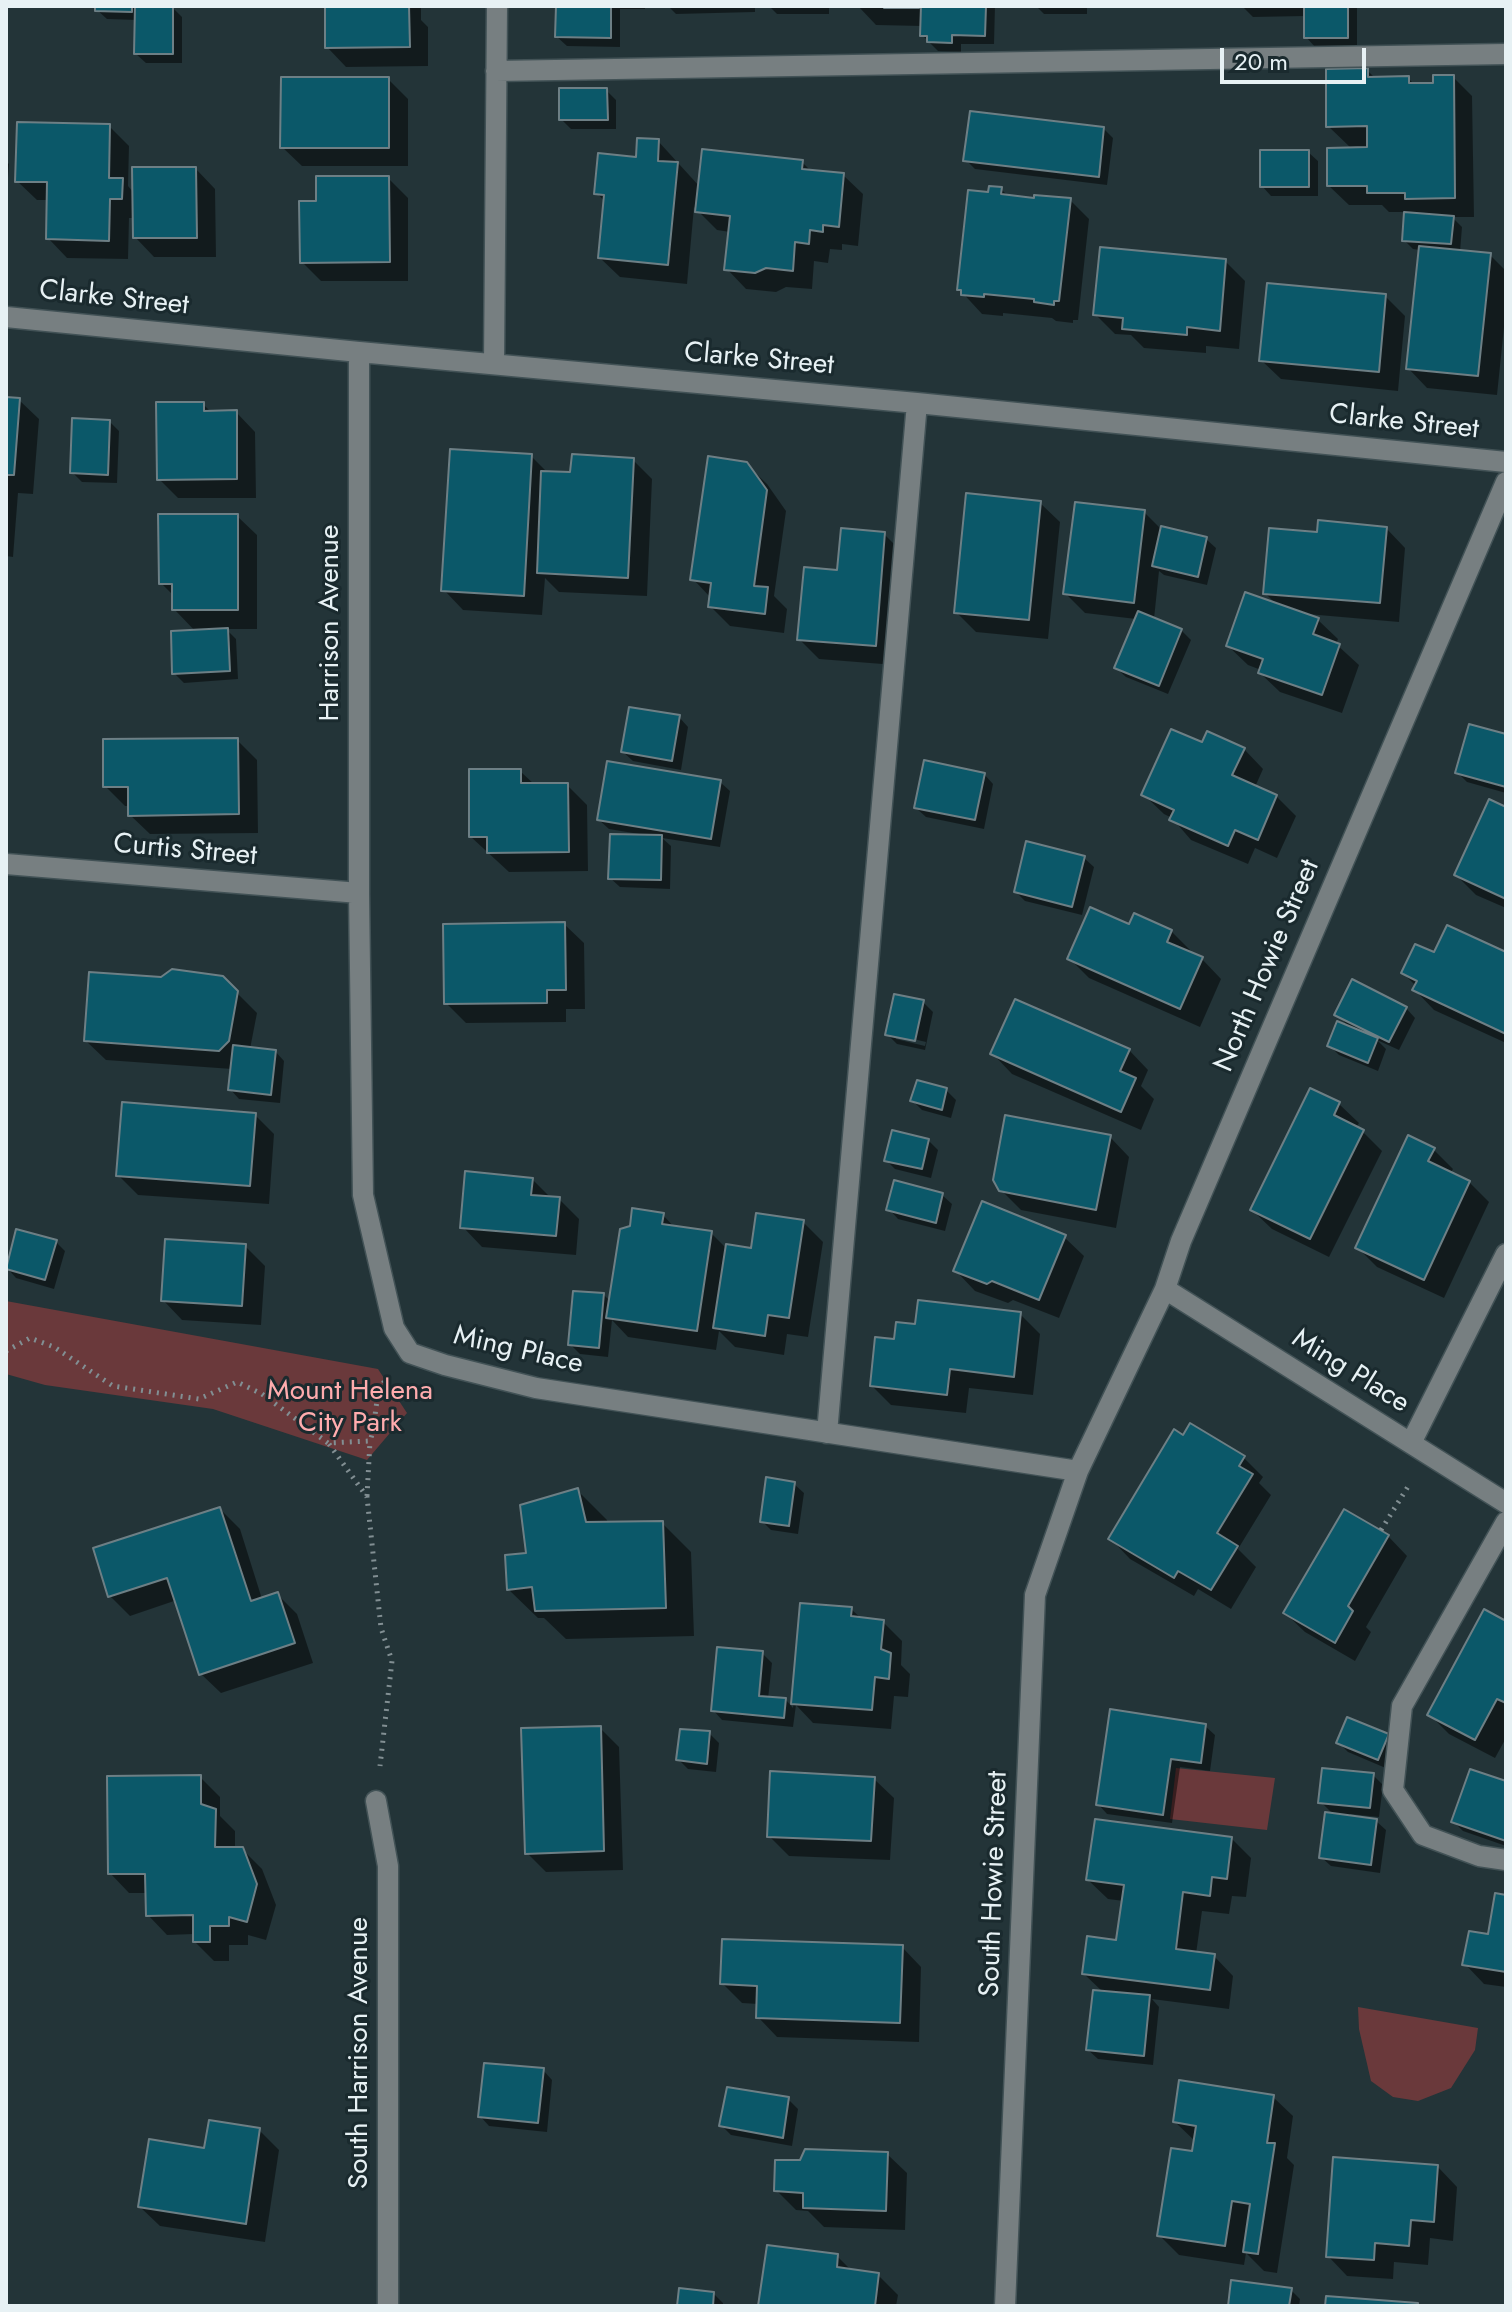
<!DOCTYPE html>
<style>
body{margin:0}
#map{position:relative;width:1512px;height:2312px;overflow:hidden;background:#233438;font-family:Jost,sans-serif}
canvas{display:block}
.frame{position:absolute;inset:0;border:8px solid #e7f1f4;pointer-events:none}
.scale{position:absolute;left:1220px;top:48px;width:146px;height:36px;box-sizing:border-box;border:4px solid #e7f1f4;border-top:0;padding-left:10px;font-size:24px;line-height:28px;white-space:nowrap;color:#e7f1f4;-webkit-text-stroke:6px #1a2a2e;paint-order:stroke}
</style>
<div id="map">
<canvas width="1512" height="2312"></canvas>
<div class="frame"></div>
<div class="scale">20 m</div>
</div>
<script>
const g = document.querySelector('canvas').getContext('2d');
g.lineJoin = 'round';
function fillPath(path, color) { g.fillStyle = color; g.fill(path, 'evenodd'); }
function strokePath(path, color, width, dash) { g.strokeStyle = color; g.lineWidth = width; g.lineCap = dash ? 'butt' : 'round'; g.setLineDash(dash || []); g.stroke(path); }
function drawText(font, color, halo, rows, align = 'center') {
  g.font = font + ' Jost,sans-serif'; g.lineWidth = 6; g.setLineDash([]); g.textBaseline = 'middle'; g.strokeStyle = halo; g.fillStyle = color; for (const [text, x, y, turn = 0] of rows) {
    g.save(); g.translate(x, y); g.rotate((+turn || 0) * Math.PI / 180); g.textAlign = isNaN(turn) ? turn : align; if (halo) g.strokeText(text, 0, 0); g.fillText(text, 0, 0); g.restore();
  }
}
fillPath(new Path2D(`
 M6,1301L378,1369L407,1413L367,1460L213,1409L45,1385L6,1374Z
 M1176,1768L1275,1778L1267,1830L1170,1819Z
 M1358,2007L1478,2028L1475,2050L1451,2088L1418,2101L1393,2097L1371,2081L1359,2029Z`), '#6a393b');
fillPath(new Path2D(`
 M97,6L172,7L182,17V63H146L136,54L137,20L107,19L97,10Z
 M327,6H421V20L428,27V66L346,67L327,47Z
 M558,6H645V9H620V47L567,46L557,37Z
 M668,6H755V12L676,14Z
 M769,6H829V14H777Z
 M858,6H995L994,44H961V52L938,51L922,35V26L876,25Z
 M1036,6H1087V14H1044Z
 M1242,6H1357V47H1315L1306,37V16L1253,17Z
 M1367,70L1376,79L1408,78L1415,85H1435L1453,77L1472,96L1474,217H1452L1462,227L1460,252L1490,255L1506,271V308L1497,395L1427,388L1408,368L1420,250L1413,249L1404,240L1406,212H1389L1382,205H1349L1329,186L1352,149L1328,126Z
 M388,79L408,99V166H302L282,147Z
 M606,90L616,100V129H571L561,119Z
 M109,126L129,146L128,186L134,193L196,169L215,189L216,257H154L135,237V218H129L128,259L67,258L48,238L49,200H37L17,181Z
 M1103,128L1113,138L1107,185L975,169L966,160Z
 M658,141L700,187L802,162L812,172L843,175L863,194L858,246L842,244V250L830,249L828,263L814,261L812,289L786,287L776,292L746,289L727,269L730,232L717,230L694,207L687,284L620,277L600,258L605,202L597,193Z
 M1308,152L1318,161V196H1271L1262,186Z
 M6,161L9,164L6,206Z
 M388,178L408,198V281H321L302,262L318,203Z
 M1001,189L1009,197L1035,200H1070L1089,219L1078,320H1073V323L1056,321L1052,318L1003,313V316L982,314L959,289Z
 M1225,261L1245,281L1239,349L1206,346V353L1144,348L1131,335L1115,334L1095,314Z
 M1385,296L1405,316L1398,391L1281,379L1261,360Z
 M6,399L19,400L39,419L33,494L18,493L13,557L6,556Z
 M203,404L212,413L236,412L255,432L256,498H178L159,479Z
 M110,422L119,431L117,483L82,482L72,472Z
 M531,456L548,473L572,474L633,460L652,479L647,596L559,592L545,578L542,615L463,610L444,590Z
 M746,464L767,484L786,511L774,596L787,609L784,633L730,626L710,606L711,598L693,579Z
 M1040,503L1060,522L1048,639L976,632L956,612Z
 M1144,512L1162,530L1206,539L1216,548L1207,585L1164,575L1159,571L1154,619L1181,630L1191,640L1168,694L1126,677L1116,668L1136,619L1085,613L1065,593Z
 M237,516L257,535V629H226L236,639L238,679L184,683L174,673L196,632L174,609V596L161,583Z
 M1386,528L1405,548L1399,622L1307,614L1318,620L1338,639L1336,644L1359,665L1342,713L1280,692L1260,673L1261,670L1248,665L1228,646L1278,606L1265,593L1319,534Z
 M884,534L904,554L895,665L819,659L799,639L839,572Z
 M679,717L688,727L681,770L633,761L623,752Z
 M1506,737V793L1467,782L1457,772Z
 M237,740L257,760L258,833L150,834L130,815V806H125L105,786Z
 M1203,744L1244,749L1263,769L1255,787L1276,796L1296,816L1277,858L1255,848L1248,864L1191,840L1172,818L1164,814L1144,795Z
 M520,771L535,785H567L587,805L588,871L509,872L471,837Z
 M984,774L993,784L984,829L926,817L916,808Z
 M720,782L730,791L720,847L662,838L671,846L670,889L620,887L610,878L639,834L609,829L599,820Z
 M1506,809V908L1476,895L1456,875Z
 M1084,858L1094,867L1082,915L1025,901L1016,892Z
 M564,924L584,943L585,1009H566V1022L466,1023L446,1003Z
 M1130,927L1171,931L1191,951L1190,954L1202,959L1221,979L1200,1027L1089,978L1069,958Z
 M1435,955H1506V1043L1434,1010L1415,990L1416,986L1403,973Z
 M222,978L257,1013L250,1049L275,1051L284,1061L280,1103L239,1099L230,1089L232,1069L106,1060L86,1041L162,979Z
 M923,1002L933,1012L925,1050L897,1044L887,1034ZM896,1035L926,1042L925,1046L896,1039Z
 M1406,1008L1415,1018L1399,1050L1377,1040L1386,1049L1378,1071L1339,1055L1329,1045L1351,1029L1337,1014Z
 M1129,1050L1148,1070L1141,1086L1154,1099L1141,1130L1012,1074L993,1054Z
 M946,1090L956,1100L951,1118L922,1110L913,1101Z
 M1339,1104L1359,1123L1356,1128L1362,1131L1382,1151L1329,1257L1272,1229L1252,1210Z
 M255,1115L274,1134L269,1204L138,1195L118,1175Z
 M1110,1137L1129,1157L1116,1228L1021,1210L1001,1190Z
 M928,1140L938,1150L931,1178L895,1169L886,1160Z
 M1433,1149L1453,1169L1450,1174L1469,1182L1489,1202L1444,1298L1377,1267L1358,1248Z
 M532,1179L551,1198L559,1199L579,1219L576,1255L482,1247L463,1227Z
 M942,1195L952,1204L945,1231L898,1219L889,1209Z
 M663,1215L675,1228L711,1233L727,1249L752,1250L803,1222L823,1242L808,1337L787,1334L784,1355L735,1347L719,1331L716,1350L628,1337L612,1320L608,1357L580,1354L570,1344L604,1295L611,1302Z
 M1064,1237L1084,1256L1059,1318L1013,1300L1008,1303L975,1291L956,1271Z
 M56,1242L65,1251L54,1289L16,1278L7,1268Z
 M245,1246L265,1266L261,1325L182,1320L163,1300Z
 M1020,1314L1040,1334L1033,1395L969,1388L966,1413L891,1405L872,1386L896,1342L917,1326Z
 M1184,1438L1244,1458L1263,1477L1259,1483L1271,1495L1238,1549L1256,1567L1231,1609L1198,1589L1194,1596L1130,1559L1111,1539Z
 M794,1484L804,1493L798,1534L771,1530L762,1521Z
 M578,1491L607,1520L608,1524L662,1523L691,1552L694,1636L566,1639L544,1618H538L509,1590L528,1555Z
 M220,1509L240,1529L262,1599L277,1594L297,1614L313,1663L221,1693L201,1674L177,1600L130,1616L110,1596Z
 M1388,1536L1407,1556L1366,1627L1371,1632L1355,1661L1305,1632L1285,1613Z
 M802,1605L851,1609L862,1619L883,1622L902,1641L901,1665L910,1674L908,1697L894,1696L891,1729L813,1723L796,1705L793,1727L722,1720L713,1710L762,1653L772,1663L768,1699L786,1700L793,1708Z
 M1506,1623V1738L1495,1758L1449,1734L1430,1715Z
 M1205,1726L1215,1735L1210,1771L1180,1767L1172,1823L1107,1814L1098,1804Z
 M600,1728L619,1747L623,1870L546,1872L527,1853Z
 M709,1733L719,1743L716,1772L688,1769L679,1760Z
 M1388,1735L1397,1745L1388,1769L1348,1752L1338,1742Z
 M1373,1775L1383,1785L1379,1817L1350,1814V1817L1376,1821L1386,1830L1380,1873L1331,1866L1321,1857L1334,1815L1321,1802Z
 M200,1777L220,1797V1816L235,1831V1849H242L262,1869L276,1905L266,1940L248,1935V1945H229V1961H214L194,1941V1934L167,1935L148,1915L147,1893H129L110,1873Z
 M874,1779L894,1798L890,1860L789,1856L769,1836Z
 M1506,1783V1846L1463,1831L1454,1822Z
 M1232,1839L1251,1858L1246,1897L1232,1896L1229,1914L1202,1911L1196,1954L1214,1956L1233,1976L1229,2009L1152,1999L1159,2007L1153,2065L1098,2059L1088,2050L1104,1993L1084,1974L1118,1943L1124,1901L1108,1899L1088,1880Z
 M1506,1897V1987L1484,1984L1465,1964L1490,1936Z
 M902,1947L921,1967L919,2042L777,2037L758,2017V2004L742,2003L722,1983Z
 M543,2070L552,2080L547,2132L489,2126L480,2116Z
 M1273,2097L1293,2116L1287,2158L1294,2165L1277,2273L1264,2271L1246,2253L1244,2265L1179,2255L1159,2235L1194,2153L1196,2142L1175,2122Z
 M788,2099L798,2109L792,2146L731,2135L722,2126Z
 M259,2130L279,2150L265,2242L160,2226L140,2207L206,2150Z
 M887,2154L907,2173L905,2230L824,2227L808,2211L796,2210L776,2190Z
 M1438,2167L1457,2187L1453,2241L1430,2238L1428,2265L1394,2262L1393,2279L1347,2276L1328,2256Z
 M837,2256L853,2272L878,2275L898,2295L896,2306H760Z
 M1291,2290L1300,2299L1299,2306H1230Z
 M714,2294L723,2303V2306H679Z`), '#0007');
const building = new Path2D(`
 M95,6H132V12L95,11Z
 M135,6H173V54H134Z
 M325,6H409L410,47L325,48Z
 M556,6H611V38L555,37Z
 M884,6H919V8H884Z
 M921,6H986L985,36L952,35V43L927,42V36H920Z
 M1304,6H1348V38H1304Z
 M1368,68V77L1409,76V83H1433V75H1454L1455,198L1405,199V193H1367V186H1327V148L1367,147V126L1326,127V69Z
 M281,77H389V148H280Z
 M559,88H607L608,120H559Z
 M970,111L1104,127L1099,177L963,161Z
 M17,122L110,124L109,178H123L122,199H110L109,241L46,239L47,182H15Z
 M637,138L659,139L658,161L678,162L668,265L598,258L604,195L594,194L598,153L636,157Z
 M702,149L803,160L802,169L844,173L839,227L823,225V232L810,230L809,244L795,242L793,271L766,268L755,273L724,270L730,216L695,212Z
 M1260,150H1309V187H1260Z
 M132,167H196L197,238H133Z
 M316,176H389L390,262L300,263L299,201H316Z
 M989,186L1002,187L1001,194L1034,198V195L1071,198L1059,301H1054V305L1034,302V299L984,294V297L961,295V290H957L968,190L988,192Z
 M1404,212L1454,216L1451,244L1402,241Z
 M1419,246L1491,253L1478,376L1406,369Z
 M1100,247L1226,259L1220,331L1187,327V335L1122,329L1123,318L1093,315Z
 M1267,283L1386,294L1379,372L1259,361Z
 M6,397L20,398L14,475H6Z
 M156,402H204V411L237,410V479L157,480Z
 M72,418L110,420L108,475L70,473Z
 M450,449L532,454L524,596L441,591Z
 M572,454L634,458L628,578L537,573L541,471L570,472Z
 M708,456L747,462L767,490L754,586L768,587L765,614L708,607L711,583L690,580Z
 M966,493L1041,501L1029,620L954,613Z
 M1075,502L1145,510L1134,603L1063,594Z
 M158,514H238V610H172V584H159Z
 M1318,520L1387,527L1380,603L1263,594L1269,528L1317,532Z
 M1161,526L1207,537L1198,577L1152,566Z
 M841,528L885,532L876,646L797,640L804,567L837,570Z
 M1245,592L1319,618L1313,634L1340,644L1322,695L1258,673L1263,659L1226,646Z
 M1138,611L1182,629L1159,686L1114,668Z
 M228,628L230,671L172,674L171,631Z
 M629,707L680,715L672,761L621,752Z
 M1469,724L1506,734V787L1455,773Z
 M1171,729L1202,742L1207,731L1245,748L1232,775L1277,795L1258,840L1235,830L1228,846L1169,820L1174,810L1141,795Z
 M238,738L239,814L128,816V787H103V739Z
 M924,760L985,773L975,820L914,808Z
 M607,761L721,780L711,839L597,820Z
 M469,769H521V783H568L569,852L487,853V837H469Z
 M1489,799L1506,807V899L1454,875Z
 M610,834L662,835L661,880L608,879Z
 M1026,841L1085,856L1072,907L1014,892Z
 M1090,907L1129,924L1134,913L1172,930L1167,942L1203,957L1180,1009L1067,959Z
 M565,922L566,990H547V1003L444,1004L443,924Z
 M1447,925L1506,952V1034L1412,990L1417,981L1401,973L1415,944L1434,952Z
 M172,969L223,976L238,991L229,1041L219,1051L84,1041L89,972L161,977Z
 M1352,979L1407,1007L1389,1042L1334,1015Z
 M894,994L924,1000L915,1041L885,1035Z
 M1015,999L1130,1049L1120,1071L1136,1078L1121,1112L990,1054Z
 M1337,1021L1378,1038L1368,1063L1327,1046Z
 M233,1045L276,1050L271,1095L228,1090Z
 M917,1080L947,1088L942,1110L910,1101Z
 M1310,1088L1340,1102L1334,1115L1364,1130L1310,1239L1250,1210Z
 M122,1102L256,1113L250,1186L116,1176Z
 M1005,1115L1111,1135L1096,1210L999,1191L993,1180Z
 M892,1130L929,1139L922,1169L884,1161Z
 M1408,1135L1435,1148L1428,1161L1470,1181L1424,1280L1355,1248Z
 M465,1171L533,1178L531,1195L560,1197L556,1236L460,1228Z
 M894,1180L943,1193L936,1223L886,1210Z
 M982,1201L1066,1235L1039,1300L992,1281L987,1284L953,1271Z
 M632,1208L664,1213L662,1224L712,1231L697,1331L606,1318L620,1229L630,1226Z
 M756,1213L804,1220L789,1318L768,1315L765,1336L713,1328L726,1244L751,1248Z
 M16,1229L57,1240L45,1280L6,1269Z
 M165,1239L246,1244L242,1306L161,1301Z
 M573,1291L604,1293L599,1348L568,1345Z
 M918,1300L1021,1312L1014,1377L950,1369L947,1395L870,1386L875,1337L894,1339L896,1322L915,1324Z
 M1190,1423L1245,1456L1239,1466L1253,1474L1217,1533L1238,1546L1211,1590L1178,1571L1174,1578L1108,1539L1174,1429L1183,1435Z
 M766,1477L795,1482L789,1526L760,1522Z
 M578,1488L586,1522L663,1521L666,1608L535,1611L532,1587L507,1590L505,1555L526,1553L520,1505Z
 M220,1507L251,1601L278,1592L295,1643L199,1675L167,1578L108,1597L93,1548Z
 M1344,1509L1389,1535L1348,1606L1353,1611L1335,1643L1283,1613Z
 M800,1603L852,1607L851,1616L884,1620L881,1649L891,1653L889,1679L875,1677L872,1710L791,1704Z
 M1484,1609L1506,1621V1703L1497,1699L1475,1740L1427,1715Z
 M717,1647L763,1651L759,1696L786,1698L784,1718L711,1711Z
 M1110,1709L1206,1724L1201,1763L1171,1759L1163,1815L1096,1805Z
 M1347,1717L1389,1734L1378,1760L1336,1743Z
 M601,1726L604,1851L525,1854L521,1728Z
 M680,1729L710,1731L707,1764L676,1760Z
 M1322,1768L1374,1773L1370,1808L1318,1803Z
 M1470,1769L1506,1781V1841L1451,1822Z
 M770,1771L875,1777L871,1841L767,1837Z
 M201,1775V1804L216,1809L215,1847H243L257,1884L247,1922L229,1917V1926H210V1942H193V1915L146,1916L145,1874H108L107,1776Z
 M1325,1812L1377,1819L1371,1865L1319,1858Z
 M1095,1819L1232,1837L1227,1879L1212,1877L1210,1896L1183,1892L1176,1949L1215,1954L1210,1990L1082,1974L1087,1936L1116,1940L1124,1885L1086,1880Z
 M1495,1893L1506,1895V1972L1462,1965L1469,1931L1488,1934Z
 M722,1939L903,1945L900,2023L756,2018L757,1986L720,1984Z
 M1093,1990L1150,1995L1144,2056L1086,2050Z
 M484,2063L544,2068L538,2123L478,2117Z
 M1179,2080L1274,2095L1267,2143H1275L1258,2254L1243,2252L1250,2204L1232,2201L1225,2246L1157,2236L1171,2148L1192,2151L1196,2126L1173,2122Z
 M727,2087L789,2097L783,2138L719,2126Z
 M209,2120L260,2128L246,2224L138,2207L149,2139L204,2148Z
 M805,2149L888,2152L886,2211L803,2208V2193L774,2191L775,2160H800Z
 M1333,2157L1438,2165L1434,2222L1411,2220L1409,2246L1375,2243L1374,2260L1326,2257Z
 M767,2245L838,2254L837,2267L879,2273L875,2306H758Z
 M1231,2280L1292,2288L1289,2306H1228Z
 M679,2288L714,2292L713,2306H677Z
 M1326,2296L1418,2303V2306H1325Z`);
fillPath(building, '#0b5869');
strokePath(building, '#6d7f85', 2);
const minor = new Path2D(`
 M496,71L1506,54
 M6,317L359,352L917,403L1506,462
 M359,352V893L363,1195L394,1328L410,1353L445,1365L536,1388L1078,1471
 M494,363L497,6
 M6,864L359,893
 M1165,1289L1506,1503
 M827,1433L917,403
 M1411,1443L1506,1254
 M1506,1522L1402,1706L1393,1790L1423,1835L1479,1856L1506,1860
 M376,1801L388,1866V2306
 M1005,2306L1035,1595L1078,1471L1165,1289L1181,1241L1506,482`);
strokePath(minor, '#425256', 23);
strokePath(new Path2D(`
 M6,1351L30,1338L54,1347L113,1386L199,1399L237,1382L262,1394L328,1443L370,1441C378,1418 372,1399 387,1377
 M329,1444L367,1497L381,1628L392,1661L380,1766
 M367,1496L370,1441
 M1381,1530L1409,1485`), '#828f93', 5, [2, 6]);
strokePath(minor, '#777f81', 20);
drawText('28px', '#e7f1f4', '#1a2a2e', [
 ["Clarke Street",114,299,6],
 ["Clarke Street",759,360,5],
 ["Clarke Street",1404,423,6],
 ["Harrison Avenue",331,623,-90],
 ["Curtis Street",185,851,5],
 ["North Howie Street",1268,966,-67],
 ["Ming Place",518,1351,13],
 ["Ming Place",1350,1372,32],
 ["South Howie Street",995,1884,-88],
 ["South Harrison Avenue",360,2053,-90]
]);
drawText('28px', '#ffacae', '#1a2a2e', [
 ["Mount Helena",350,1392],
 ["City Park",350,1424]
]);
</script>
